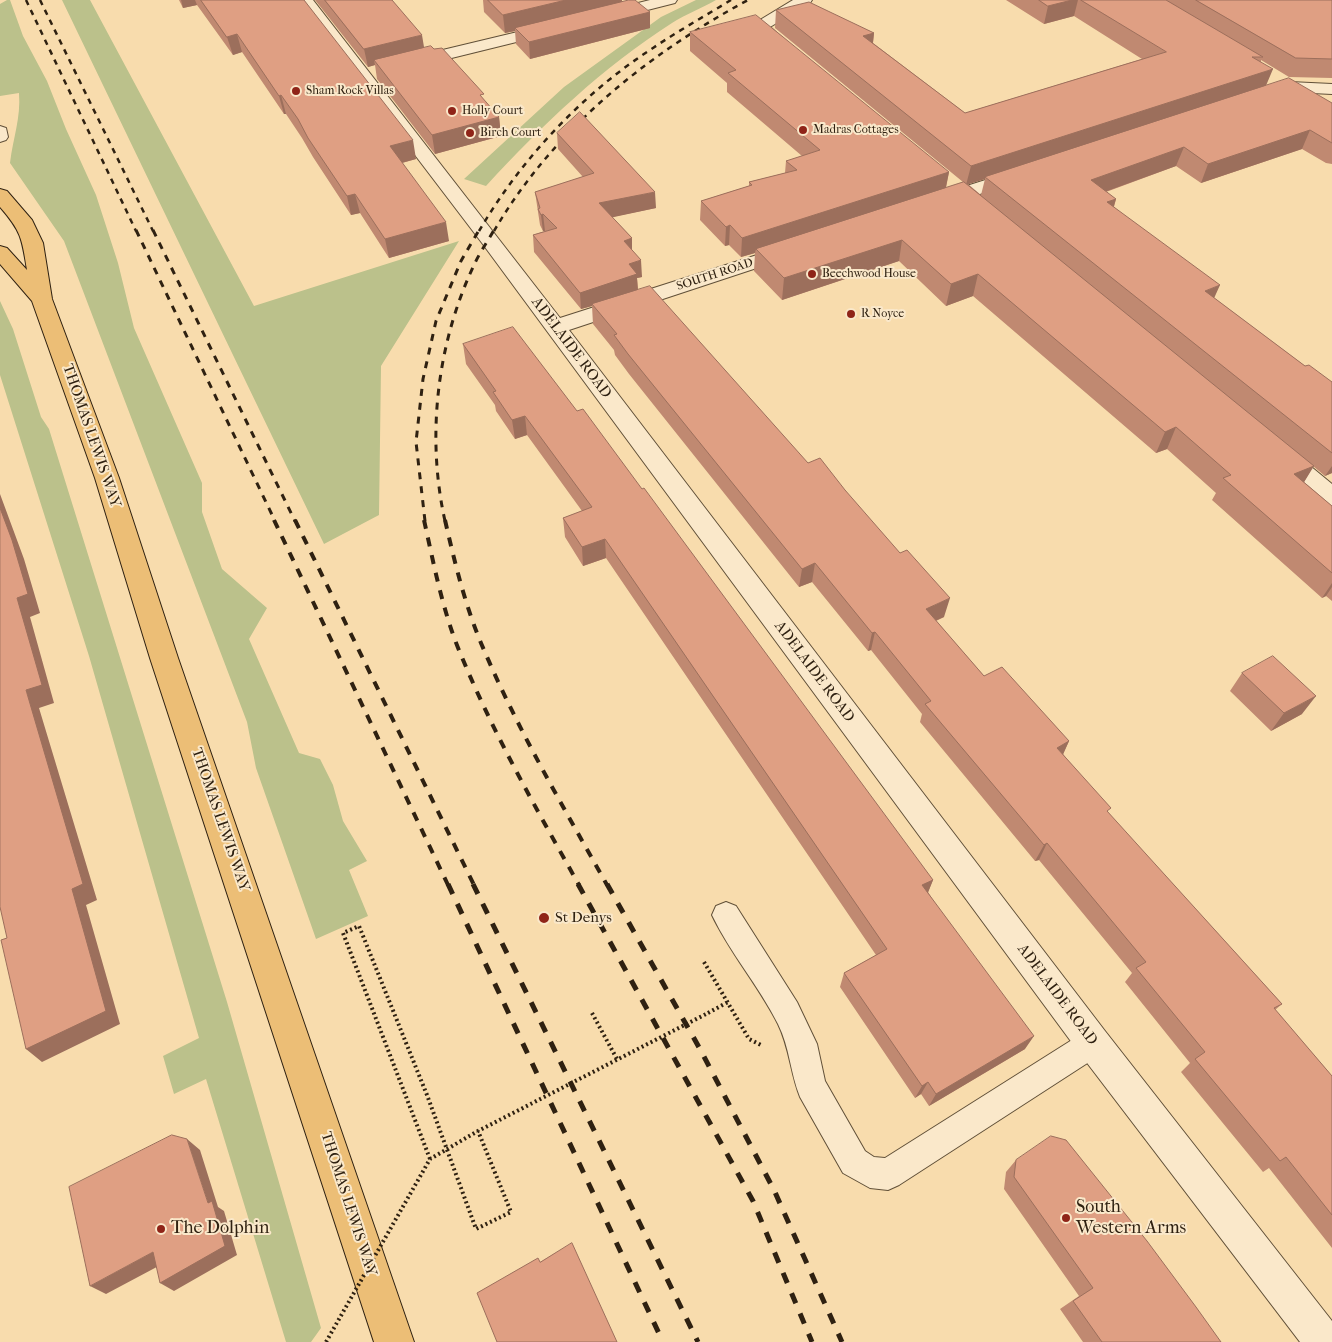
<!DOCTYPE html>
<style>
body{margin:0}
canvas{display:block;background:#f8dcad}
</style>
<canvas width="1332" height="1342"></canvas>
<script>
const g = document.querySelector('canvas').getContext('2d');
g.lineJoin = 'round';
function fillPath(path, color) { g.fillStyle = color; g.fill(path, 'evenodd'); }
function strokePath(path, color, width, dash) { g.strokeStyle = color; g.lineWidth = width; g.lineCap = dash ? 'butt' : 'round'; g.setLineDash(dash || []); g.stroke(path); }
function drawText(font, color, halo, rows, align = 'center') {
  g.font = font + ' "IM FELL French Canon",serif'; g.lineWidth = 4; g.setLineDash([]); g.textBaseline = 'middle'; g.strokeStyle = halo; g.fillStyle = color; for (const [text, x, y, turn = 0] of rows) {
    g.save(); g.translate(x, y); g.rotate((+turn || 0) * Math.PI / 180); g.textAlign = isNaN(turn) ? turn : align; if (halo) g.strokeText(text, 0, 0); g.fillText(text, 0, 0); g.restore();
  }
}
fillPath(new Path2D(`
 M7,0H10L23,36L47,81L66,129L96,195L118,263L134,328L202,483V512L222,569L267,608L249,639L299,753L320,759L333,785L343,821L367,861L349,870L368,916L316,939L256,768L247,722L64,241L10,163C13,138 21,118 19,93L0,96V4Z
 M62,0H90L254,306L459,241L381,366L379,515L324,544Z
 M696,0H716C702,8 686,14 672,23C603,67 542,125 486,186L464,179L564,87L661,17Z
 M0,301L13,329L41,417L49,429L227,1002L321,1328L311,1342H286L206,1079L174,1094L163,1056L199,1038L89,656L0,375Z`), '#bbc18b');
const service = new Path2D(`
 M0,126L6,128L8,137L6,140L0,142Z
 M726,902L736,906L797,1002L817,1044L825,1081L865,1151L874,1157L885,1158L1083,1033L1093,1028L1103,1033L1108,1043L1103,1053L899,1185L888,1190L870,1188L843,1173L800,1097C790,1072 790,1048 778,1024C759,986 730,953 712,915L716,906Z`);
const minor = new Path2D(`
 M297,0H313L560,318L782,247L789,245L796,247L799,251L796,255L569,330L1105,1031L1332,1321V1342H1300L1081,1055L482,243Z
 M650,0H677L675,3L608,20L602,18L600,15L602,12Z
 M793,0H812L810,3L770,27L793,48L791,52C787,53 783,53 779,51C771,47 756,34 753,26L755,23Z
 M551,24L557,26L559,29L557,32L411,68L405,67L403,63L405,59Z
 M1290,82L1332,84V94L1292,92L1270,99L1264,98L1261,94L1264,90Z
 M1020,169L1027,171L1029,175L1027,179L939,207L932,205L929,201L932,197Z
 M1278,444L1286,446L1332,484V506L1323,503L1270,458L1266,452L1270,446Z`);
const primary = new Path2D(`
 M0,189L7,191L32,220L43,243L52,299L119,478L178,658L414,1342H374L150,658L95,478L32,301L0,264V246L7,248L27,270C22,238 21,231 0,207Z`);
strokePath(service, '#615038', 2);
strokePath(minor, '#615038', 2);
strokePath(primary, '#2f2111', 2);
strokePath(new Path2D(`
 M704,962L749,1039L761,1045
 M592,1013L618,1061
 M708,1013L728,1002
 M430,1159L343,933L359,926L427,1095L476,1229L511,1212L478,1131`), '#2f2111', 4, [2, 3]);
fillPath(service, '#fae8ca');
fillPath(minor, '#fae8ca');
fillPath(primary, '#ecbe76');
strokePath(new Path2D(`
 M26,0L136,231
 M40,0L153,231
 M479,231C522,158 582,94 653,48C678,31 705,16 731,0
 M494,231C553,130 646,55 748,0`), '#2f2111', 2.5, [5.5, 5.5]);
strokePath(new Path2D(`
 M136,230L275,521
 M153,230L295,521
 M425,521L416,442L423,379L436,321L461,261L479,230
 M445,521C426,436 437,342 475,263C480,252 488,241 494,230`), '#2f2111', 3, [7, 7]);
strokePath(new Path2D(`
 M274,520L448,885
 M295,520L474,885
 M424,520C434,565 443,613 461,655C494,735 537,810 579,885
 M445,520C455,564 466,609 484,650C519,732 564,808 607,885`), '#2f2111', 4, [9, 9]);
strokePath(new Path2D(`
 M448,884L663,1342
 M473,884L698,1342
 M578,884L753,1201L812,1342
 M607,884L700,1049L774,1190L842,1342`), '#2f2111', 5, [11, 11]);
strokePath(new Path2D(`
 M326,1342L430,1159L478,1131L708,1013`), '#2f2111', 4, [2, 3]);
fillPath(new Path2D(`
 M179,0H304L416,159L402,163L449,241L389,258L360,213L351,215L313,157L302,138L286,114H284L242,52L233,55L197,5L183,8Z
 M315,0H392L424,48L484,100L499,117L501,136L435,154L377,79L375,65L368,67Z
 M483,0H622V2L650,12V28L530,59L516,44L515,31L505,33L484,12Z
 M1006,0H1332V78L1289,77L1261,60V62L1266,86L1332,103V164L1326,163L1302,149L1201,183L1176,166L1106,192L1116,199L1114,207L1214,298L1305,366L1332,382V473L1325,476L1313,466L1304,482L1332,506V601L1326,596L1322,598L1212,500L1216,493L1167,449L1156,453L973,296L946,306L899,261L782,300L754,271L755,253L741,257L729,245L725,246L700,220L701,201L749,186V182L785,173L786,161L802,156L727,92V83L690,51V32L949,172L946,188L963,182L775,28L776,10L874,33L873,43L965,113L1142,59L1074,16L1044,24ZM985,179L981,195L968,184Z
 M557,133L656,208L612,217L632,238V250L642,277L637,278L638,290L944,617L936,621L984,676L1069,741L1063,754L1108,813L1282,1004L1275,1010L1332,1076V1248L1269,1168L1263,1172L1181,1072L1190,1063L1125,982L1132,973L1039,860L1035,861L920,722L922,714L871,650L868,651L812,582L799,587L629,374L615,355L614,350L593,324L592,306L581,309L534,252L533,235L545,231H543L540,225L535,192L583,177L558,149Z
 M463,344L933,880L928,892L1025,1049L929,1106L921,1094L915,1098L840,987L844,973L876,955L606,558L583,566L565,537L563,518L582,511L527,435L515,439L496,411L495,405L466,364Z
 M1242,673L1302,714L1271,731L1230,691Z
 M1016,1160L1221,1342H1083L1060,1309L1079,1296L1004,1189L1006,1172Z`), '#c08971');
fillPath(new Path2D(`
 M181,0H195L197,5L183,8Z
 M566,0H622V5L515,28V31L505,33L503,15Z
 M1072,0H1078L1074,16L1044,24L1048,6Z
 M650,12V28L530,59L529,42Z
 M874,33L872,51L863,36Z
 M237,34L242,52L233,55L227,37Z
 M422,35L425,53L374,60L375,65L368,67L364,49Z
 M1273,69L1265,88L985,177V179L966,185L971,166Z
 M281,95L286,114H284L279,96Z
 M499,117L501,136L435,154L432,135Z
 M1310,130L1302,149L1201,183L1208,164Z
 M413,140L416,159L394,165L390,146Z
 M1184,147L1176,166L1085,199L1091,180Z
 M949,172L945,191L756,249L755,253L741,257L742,238Z
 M655,192L656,208L600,220L599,203Z
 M355,194L360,213L351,215L347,196Z
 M1116,199L1110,218L1107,202Z
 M543,214L545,231H543L541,215Z
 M446,222L449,241L389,258L385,239Z
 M730,225L729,245L725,246L726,227Z
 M632,238V255L624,241Z
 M902,240L899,261L782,300L784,278Z
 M641,260L642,277L637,278L638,291L592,304V306L581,309L580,293L629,264Z
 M978,274L973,296L946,306L951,284Z
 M1220,285L1211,305L1205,291Z
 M525,416L527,435L515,439L512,420Z
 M1176,427L1167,449L1156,453L1165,432Z
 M1314,466L1301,487L1294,474Z
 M1332,466V473L1325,476Z
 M0,494L24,559L40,613L30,617L54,703L39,708L97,900L86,905L120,1024L42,1062L26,1049L72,889L26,690L17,598L0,508Z
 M605,539L606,558L583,566L582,547Z
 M815,563L812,582L799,587L802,569Z
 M1332,583V587L1326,596L1322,598Z
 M950,598L944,617L921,627L926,609Z
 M875,632L871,650L868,651L872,633Z
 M1316,696L1302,714L1271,731L1284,713Z
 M1069,741L1061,759L1057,748Z
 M1047,843L1039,860L1035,861L1044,845Z
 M933,880L927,895L922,885Z
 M1034,1036L1025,1049L929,1106L936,1094Z
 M928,1082L921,1094L915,1098L922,1086Z
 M187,1139L200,1150L218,1207L224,1211L237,1255L174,1291L160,1283L208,1203Z
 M153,1252L168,1261L106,1294L90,1286Z`), '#9c6f5c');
const building = new Path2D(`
 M201,0H304L413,140L390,146L446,222L385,239L355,194L347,196L308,138L298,119L281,95L279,96L237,34L227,37Z
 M325,0H392L422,35L364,49Z
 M488,0H566L503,15Z
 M629,0H635L650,12L529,42L515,28Z
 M1039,0H1072L1048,6Z
 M1081,0H1166L1263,57H1252L1273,69L971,166L776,10L809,2L874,33L863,36L965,113L1166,52Z
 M1196,0H1332V59L1296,58Z
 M756,15L949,172L742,238L730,225L726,227L701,201L752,185L749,182L797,170L786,161L820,150L728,73L736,70L690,32Z
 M431,46L434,49L442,48L484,94L480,95L499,117L432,135L374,60Z
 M1289,78L1332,103V143L1310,130L1208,164L1184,147L1091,180L1116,199L1107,202L1220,285L1205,291L1305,366L1309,365L1332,382V453L985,177Z
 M580,112L655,192L599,203L632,238L624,241L641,260L629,264L637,274L580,293L533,235L557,228L543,214L541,215L538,209L540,208L535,192L594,173L557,133Z
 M964,182L1314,466L1294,474L1332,506V573L1223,478L1231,475L1176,427L1165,432L978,274L951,284L902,240L784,278L756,249Z
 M650,286L808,463L820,458L845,490L900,553L907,550L950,598L926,609L984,676L1002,667L1069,741L1057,748L1111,808L1107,811L1282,1004L1274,1008L1332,1076V1215L1286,1157L1280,1161L1195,1059L1205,1052L1136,968L1146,962L1047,843L1044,845L925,704L931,701L875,632L872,633L815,563L802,569L628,354L614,335L617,334L592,304Z
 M513,327L577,411L583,409L642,489L644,488L933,880L922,885L1034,1036L936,1094L928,1082L922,1086L844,973L887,949L605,539L582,547L563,518L592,507L525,416L512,420L493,392L496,391L463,344Z
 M0,508L12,540L28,594L17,598L42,685L26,690L83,884L72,889L106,1011L26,1049L1,940L7,938L0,907Z
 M1273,656L1316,696L1284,713L1242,673Z
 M172,1135L187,1139L208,1203L212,1201L225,1246L160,1283L153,1252L90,1286L69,1187Z
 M1051,1136L1066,1140L1147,1241L1196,1307L1221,1342H1102L1073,1301L1093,1288L1014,1177L1016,1160Z
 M572,1243L617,1342H497L477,1293L538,1258L540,1262Z`);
fillPath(building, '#df9f83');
strokePath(building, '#9c6f5c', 1);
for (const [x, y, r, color] of [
 [296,91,5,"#8f2418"],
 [452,111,5,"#8f2418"],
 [803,130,5,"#8f2418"],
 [470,133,5,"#8f2418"],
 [812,274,5,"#8f2418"],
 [851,314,5,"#8f2418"],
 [544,918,6,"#8f2418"],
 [1066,1218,5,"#8f2418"],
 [161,1229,5,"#8f2418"]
]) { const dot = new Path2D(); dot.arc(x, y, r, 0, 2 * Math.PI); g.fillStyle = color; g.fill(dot); strokePath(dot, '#fae8ca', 2); }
drawText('12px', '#2f2111', '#fae8ca', [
 ["Sham Rock Villas",306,91],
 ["Holly Court",462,111],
 ["Madras Cottages",813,130],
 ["Birch Court",480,133],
 ["Beechwood House",822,274],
 ["R Noyce",861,314]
], 'left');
drawText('12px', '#2f2111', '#fae8ca', [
 ["SOUTH ROAD",715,275,-18]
]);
drawText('15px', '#2f2111', '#fae8ca', [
 ["ADELAIDE ROAD",571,348,53],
 ["THOMAS LEWIS WAY",91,436,71],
 ["ADELAIDE ROAD",814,672,53],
 ["THOMAS LEWIS WAY",220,820,71],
 ["ADELAIDE ROAD",1057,995,53],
 ["THOMAS LEWIS WAY",348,1204,72]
]);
drawText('15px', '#2f2111', '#fae8ca', [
 ["St Denys",555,918]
], 'left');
drawText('18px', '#2f2111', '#fae8ca', [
 ["South",1076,1208],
 ["Western Arms",1076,1229],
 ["The Dolphin",171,1229]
], 'left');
</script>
